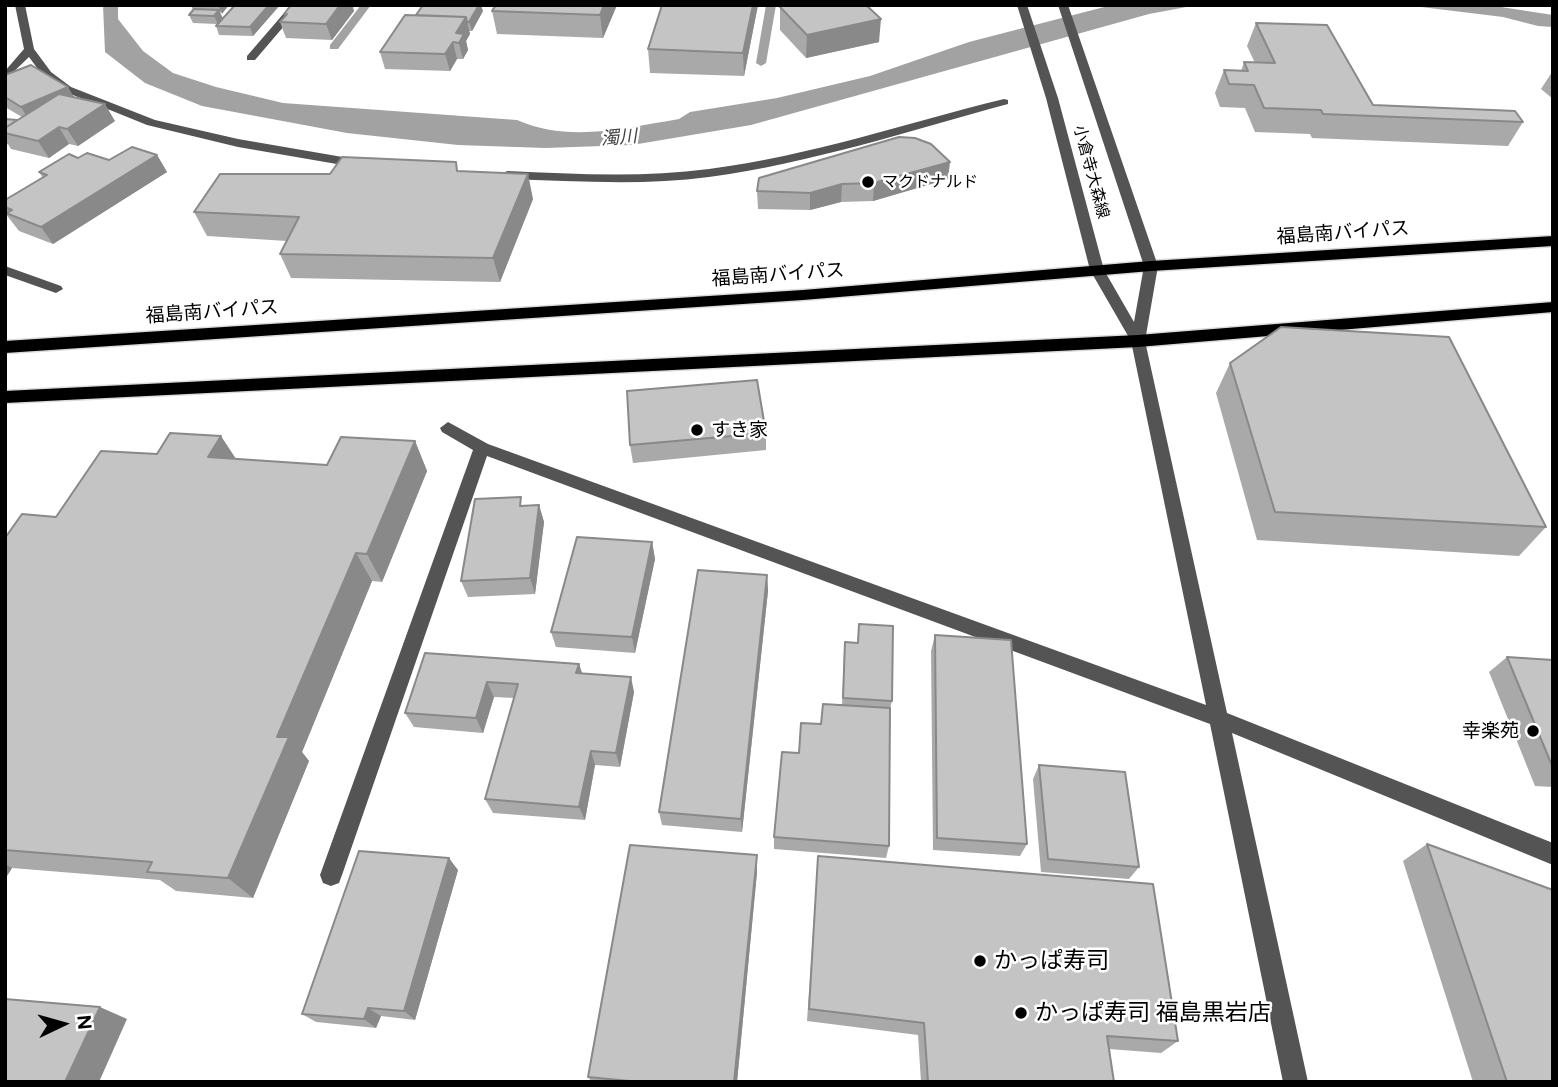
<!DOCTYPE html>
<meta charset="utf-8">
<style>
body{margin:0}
#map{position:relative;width:1558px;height:1087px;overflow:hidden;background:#fff;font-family:Figtree,sans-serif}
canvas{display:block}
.frame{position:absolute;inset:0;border:7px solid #000;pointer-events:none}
.north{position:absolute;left:28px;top:989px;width:70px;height:70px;-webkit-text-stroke:5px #fff;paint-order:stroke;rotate:85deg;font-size:19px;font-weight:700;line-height:28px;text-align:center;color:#000}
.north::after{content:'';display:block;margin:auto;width:24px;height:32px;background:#000;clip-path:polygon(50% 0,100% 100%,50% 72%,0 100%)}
</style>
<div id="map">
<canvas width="1558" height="1087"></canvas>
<div class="frame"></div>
<div class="north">N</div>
</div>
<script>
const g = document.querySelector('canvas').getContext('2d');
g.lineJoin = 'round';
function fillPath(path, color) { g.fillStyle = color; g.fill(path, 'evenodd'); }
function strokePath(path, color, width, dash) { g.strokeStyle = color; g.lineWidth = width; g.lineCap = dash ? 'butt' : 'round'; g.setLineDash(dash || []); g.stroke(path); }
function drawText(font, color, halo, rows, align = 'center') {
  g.font = font + ' Figtree,"Noto Sans JP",sans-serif'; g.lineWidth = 5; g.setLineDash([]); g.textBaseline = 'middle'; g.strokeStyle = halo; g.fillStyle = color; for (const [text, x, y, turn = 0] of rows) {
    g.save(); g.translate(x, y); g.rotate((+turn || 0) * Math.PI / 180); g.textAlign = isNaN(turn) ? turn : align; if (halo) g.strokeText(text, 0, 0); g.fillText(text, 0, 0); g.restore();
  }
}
fillPath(new Path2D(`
 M103,5H118V19L143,51L173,73L216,87L283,103L517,120C569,143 625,128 679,119L690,112L777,98L870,76L969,42L1112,5H1197L1149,14L751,125L632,145L545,148L458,145L347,133L202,106L145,83L105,52Z
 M1378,5H1488L1553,15V27L1538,26L1503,17L1413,6Z`), '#a2a2a2');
fillPath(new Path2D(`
 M361,5H371L338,49H330V45Z
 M766,5H776L766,63L761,66L756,63Z`), '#a2a2a2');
const highway = new Path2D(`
 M1553,236V246L1151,271L803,300L5,353V341L803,290L1151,261Z
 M1553,302V312L1138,347L5,403V391L1138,335Z`);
strokePath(highway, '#dbdbdb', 3);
fillPath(new Path2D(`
 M15,5H25L34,49L51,72L71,87L155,120L238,139L360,160L366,164L360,168L238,147L147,125L63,91L43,76L29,57L5,80V71L24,49Z
 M291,5H302L255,60H247V56Z
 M1017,5H1027L1058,98L1104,270L1134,322L1144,266L1058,5H1068L1158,266L1145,341L1227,713L1553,843V865L1232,733L1308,1082H1283L1210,724L487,456L342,875L339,883L331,886L323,883L320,875L473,450L442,432L440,428L448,422L488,444L1206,705L1131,341L1090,270L1046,98Z
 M1004,99L1008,100V104C909,131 811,163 709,177C642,186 574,181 507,179L501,175L507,171C574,174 642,178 709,169C810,156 906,123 1004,99Z
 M5,266L61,286L63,289L56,293L5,275Z`), '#545454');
fillPath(highway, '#000');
fillPath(new Path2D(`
 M191,5H229L220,13L223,18L280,5L253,36L219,35L216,26L217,24L193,23L189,15L193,10Z
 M291,5H355L353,8L354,11L332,40L286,38L280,22L285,16L284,14Z
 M617,5L603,38L497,34L492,11Z
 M758,5L744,76L650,73L648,49Z
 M780,5L879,42L806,58L780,30Z
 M483,11L472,31H469L470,34L466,41L468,50L463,59H457L450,71L385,69L380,52L416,15Z
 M1256,23L1373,105L1523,122L1508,146L1312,138L1310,134L1255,132L1245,108L1220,107L1215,93L1224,70L1241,71L1244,62L1255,63L1247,46Z
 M1552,72H1553V99L1541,89Z
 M5,75L74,97L115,121L78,146L69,144L49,158L11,149L8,144L5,146V119L17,120L22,117L5,107Z
 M157,155L167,172L53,244L19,231L5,213V200L43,178L39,172L78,158L109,160Z
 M330,174L533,199L500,282L291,278L280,254L287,241L207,236L194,212Z
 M759,178L948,179L873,201L841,202L810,210L758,209L757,191Z
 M1230,363L1546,527L1519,556L1257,540L1216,393Z
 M766,433V450L633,463L630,445Z
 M415,441L427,471L382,582L372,581L302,752L309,761L253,898L176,891L160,880L12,868L5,879V538L56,517L236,459L327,465Z
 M539,505L544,522L535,594L468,597L461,581L523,506Z
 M652,542L655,559L635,653L556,647L551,632Z
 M767,575L768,591L742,832L662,825L659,812Z
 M859,624L892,701L890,709L889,846L886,858L774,849V837L799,753L821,724L842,705L844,650L857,643Z
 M935,635L1027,844L1020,856L933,850L931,651Z
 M425,653L579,664L582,673L634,692L620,767L595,765L585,820L493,813L485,799L514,698L494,697L483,733L414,727L405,713Z
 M1507,657L1553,660V787L1535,786L1489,672Z
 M1039,765L1139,867L1129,879L1041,872L1033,779Z
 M1427,844L1553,1082H1473L1403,861Z
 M757,855V872L737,1082H592L588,1077Z
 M458,870L415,1020L381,1016L376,1028L316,1022L302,1014Z
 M817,873L1178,1041L1161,1053L1109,1049L1114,1082H921L918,1035L807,1021Z`), '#a9a9a9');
fillPath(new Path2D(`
 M218,5H229L222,14Z
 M269,5H280L253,36L250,27Z
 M340,5H352L354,11L332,40L326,24Z
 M479,5H481L483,11L472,31L469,22Z
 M604,5H617L603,38L600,15Z
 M753,5H758L744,76L743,53Z
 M219,10L223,19L218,24L214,16Z
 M466,17L470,34L466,41L468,50L463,59L456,33Z
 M881,19L879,42L806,58L807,35Z
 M453,42L457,59L450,71L445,54Z
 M68,87L78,104L31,124L21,107Z
 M105,104L115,121L78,146L67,129Z
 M59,127L69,144L49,158L38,141Z
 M157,155L167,172L53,244L41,227Z
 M950,162L948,179L873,201L874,183Z
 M528,174L533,199L500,282L493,258Z
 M842,184L841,202L810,210V193Z
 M221,436L240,465L208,457Z
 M415,441L427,471L382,582L367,554Z
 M539,505L544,522L535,594L530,578Z
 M652,542L655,559L635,653L632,637Z
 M356,553L372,581L302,752L309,761L253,898L228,878L277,737Z
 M767,575L768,591L742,832L741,819Z
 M579,664L584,679L576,673Z
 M631,677L634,692L620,767L616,753Z
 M487,682L494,697L483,733L476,718Z
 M591,751L595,765L585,820L579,807Z
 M757,855V872L737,1082H734Z
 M449,858L458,870L415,1020L404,1011Z
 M5,864L12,868L5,879Z
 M100,1007L127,1019L99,1082H65Z
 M368,1008L381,1016L376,1028L364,1019Z`), '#898989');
const building = new Path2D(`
 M235,5H269L250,27L216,26Z
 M291,5H340L326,24L280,22L287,14H284Z
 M423,5H479L469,22H467L466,17L416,15Z
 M496,5H604L600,15L492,11Z
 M662,5H753L743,53L648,49Z
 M780,5H866L881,19L807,35L780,7Z
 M194,9L219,10L214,16L189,15Z
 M405,15L466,17L456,33L464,34L459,43L453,42L445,54L380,52Z
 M1256,23L1327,25L1373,105L1515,111L1523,122L1323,114L1321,110L1264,108L1254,85L1229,84L1224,70L1248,71L1244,62L1275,63Z
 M31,65L68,87L21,107L5,97V75Z
 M59,94L105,104L67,129L59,127L38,141L5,133V128Z
 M5,119L17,120L5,128Z
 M899,137L915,138L931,144L950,162L874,183L842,184L810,193L757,191L759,178Z
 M132,147L157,155L41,227L6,213L12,210L5,207V200L47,175L39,172L69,154L78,158L87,153L109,160Z
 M342,157L456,162L457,171L528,174L493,258L280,254L299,217L194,212L220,174H330Z
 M1281,327L1449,337L1546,527L1275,512L1230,363Z
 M757,380L766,433L630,445L627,391Z
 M170,433L221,436L208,457L327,465L341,437L415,441L367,554L356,553L277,737H289L228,878L147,872L152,862L5,850V538L22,514L56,517L101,451L157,454Z
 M521,497L520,506L539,505L530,578L461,581L475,499Z
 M577,537L652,542L632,637L551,632Z
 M698,570L767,575L741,819L659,812Z
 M859,624L893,626L892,701L843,698L845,642L858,643Z
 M935,635L1011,640L1027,844L937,838Z
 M425,653L579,664L576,673L631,677L616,753L591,751L579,807L485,799L518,684L487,682L476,718L405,713Z
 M1507,657L1553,660V768Z
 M823,704L890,708L889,846L774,837L782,752L799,753L801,723L821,724Z
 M1039,765L1125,772L1139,867L1048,859Z
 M1427,844L1553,890V1082H1507Z
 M630,845L757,855L734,1082H640L588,1077Z
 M359,851L449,858L404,1011L368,1008L364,1019L302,1014Z
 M818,856L1153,884L1178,1041L1107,1036L1114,1082H928L924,1023L809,1009Z
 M5,999L100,1007L65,1082H5Z`);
fillPath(building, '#c4c4c4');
strokePath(building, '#898989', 2);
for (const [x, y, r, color] of [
 [868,182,7,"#000"],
 [697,430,7,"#000"],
 [1533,731,7,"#000"],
 [980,961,7,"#000"],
 [1021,1013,7,"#000"]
]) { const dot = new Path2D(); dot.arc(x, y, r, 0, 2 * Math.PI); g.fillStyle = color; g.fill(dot); strokePath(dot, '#fff', 2.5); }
drawText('16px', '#000', '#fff', [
 ["小倉寺大森線",1091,172,75]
]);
drawText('16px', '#000', '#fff', [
 ["マクドナルド",882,182]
], 'left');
drawText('italic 18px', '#434343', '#fff', [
 ["濁川",619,138,-5]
]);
drawText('19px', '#000', '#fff', [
 ["福島南バイパス",1343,233,-4],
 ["福島南バイパス",778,275,-4],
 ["福島南バイパス",212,312,-4]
]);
drawText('19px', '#000', '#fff', [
 ["すき家",711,430],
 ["幸楽苑",1519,731,"right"]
], 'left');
drawText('23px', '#000', '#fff', [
 ["かっぱ寿司",994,961],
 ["かっぱ寿司 福島黒岩店",1035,1013]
], 'left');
</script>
